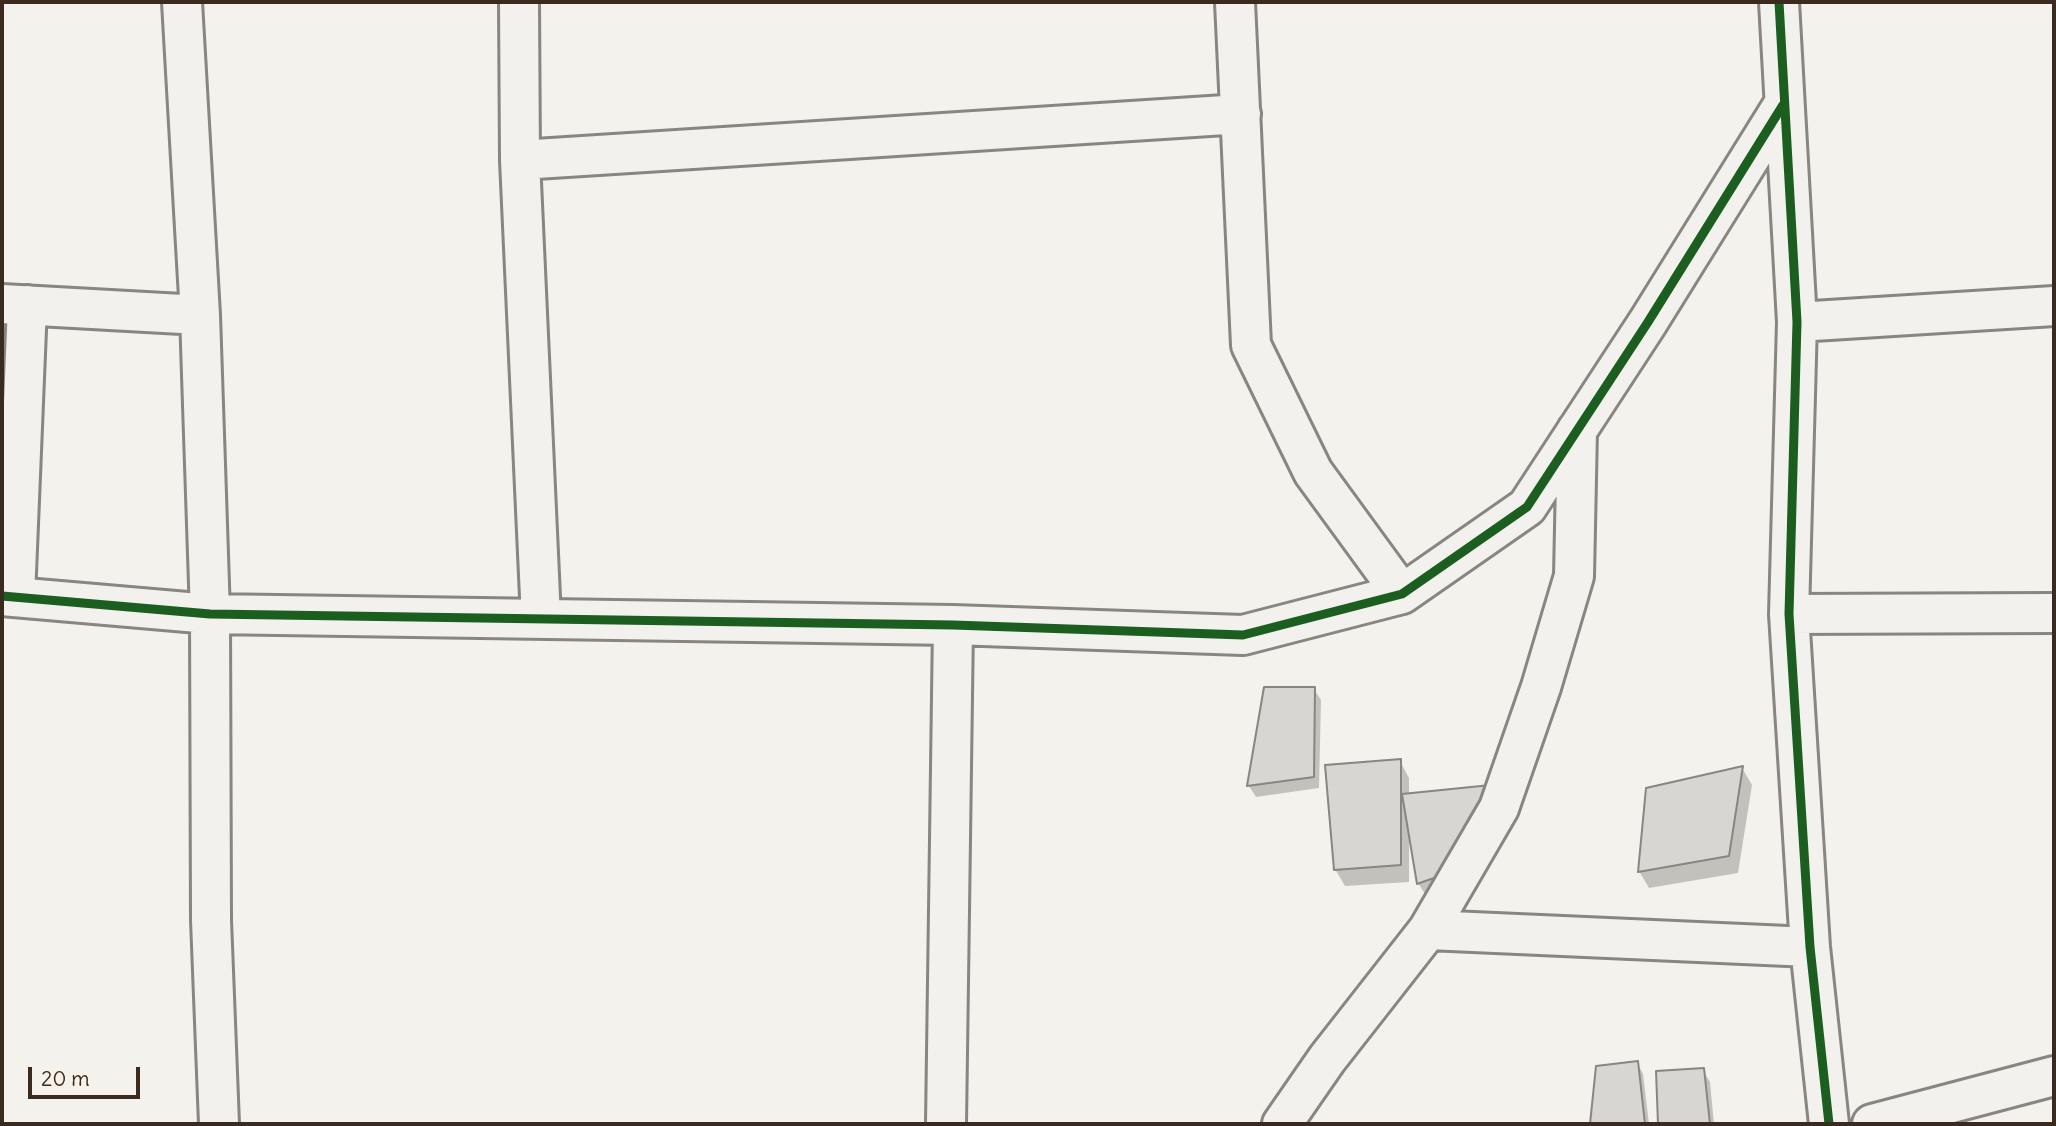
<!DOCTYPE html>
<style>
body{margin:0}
#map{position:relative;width:2056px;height:1126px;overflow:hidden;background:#f4f2ec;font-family:Delius,sans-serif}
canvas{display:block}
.frame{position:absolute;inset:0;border:4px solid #3b2a1e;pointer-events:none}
.scale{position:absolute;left:28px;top:1067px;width:112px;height:32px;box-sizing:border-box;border:4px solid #3b2a1e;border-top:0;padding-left:9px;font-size:21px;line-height:24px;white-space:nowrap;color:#3b2a1e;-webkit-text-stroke:5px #f7f3e8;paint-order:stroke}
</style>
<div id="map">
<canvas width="2056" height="1126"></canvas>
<div class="frame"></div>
<div class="scale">20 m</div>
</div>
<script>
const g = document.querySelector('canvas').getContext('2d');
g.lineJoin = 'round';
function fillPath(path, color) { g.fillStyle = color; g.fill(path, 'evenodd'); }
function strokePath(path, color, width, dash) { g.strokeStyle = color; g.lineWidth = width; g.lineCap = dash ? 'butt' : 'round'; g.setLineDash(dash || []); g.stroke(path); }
fillPath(new Path2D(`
 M1265,689H1314L1321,700L1319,788L1256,797L1249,786Z
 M1400,761L1409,778V795L1454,884L1425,894L1418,883L1411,842H1409V882L1345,886L1335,869Z
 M1742,768L1752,785L1738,873L1649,888L1639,871Z
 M1637,1062L1643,1074L1649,1124H1592L1598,1068Z
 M1703,1070L1710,1082L1714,1124H1660L1657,1073Z`), '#0003');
const building = new Path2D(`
 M1264,687H1315L1314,777L1247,786Z
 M1401,759V865L1334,870L1325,765Z
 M1743,766L1729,856L1638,872L1646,788Z
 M1491,785L1448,873L1417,884L1402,794Z
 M1638,1061L1645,1124H1590L1596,1066Z
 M1704,1068L1710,1124H1658L1656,1071Z`);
fillPath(building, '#d8d6d2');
strokePath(building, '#898580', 2);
const minor = new Path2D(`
 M182,2L200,315L210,614L211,920L219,1124
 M519,2L520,160L541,619
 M1235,2L1251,345L1313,472L1402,594
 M1779,2L1797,322L1789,614L1810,947L1829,1124
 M520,160L1241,114
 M2,304L200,315
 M1797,322L2054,306
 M2,596L210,614L953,625L1243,635L1402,594L1527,507L1648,322L1783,105
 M15,597L27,305
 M1789,614L2054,613
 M1428,930L1810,947
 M946,1124L953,625
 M1282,1124L1327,1059L1428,930L1499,808L1541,687L1574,576L1577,430
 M1872,1124L2054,1076`);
strokePath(minor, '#898580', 44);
strokePath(minor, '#f2f1ed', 38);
strokePath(new Path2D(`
 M1779,2L1797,322L1789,614L1810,947L1829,1124
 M2,596L210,614L953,625L1243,635L1402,594L1527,507L1648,322L1783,105`), '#1b5e20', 9);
</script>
